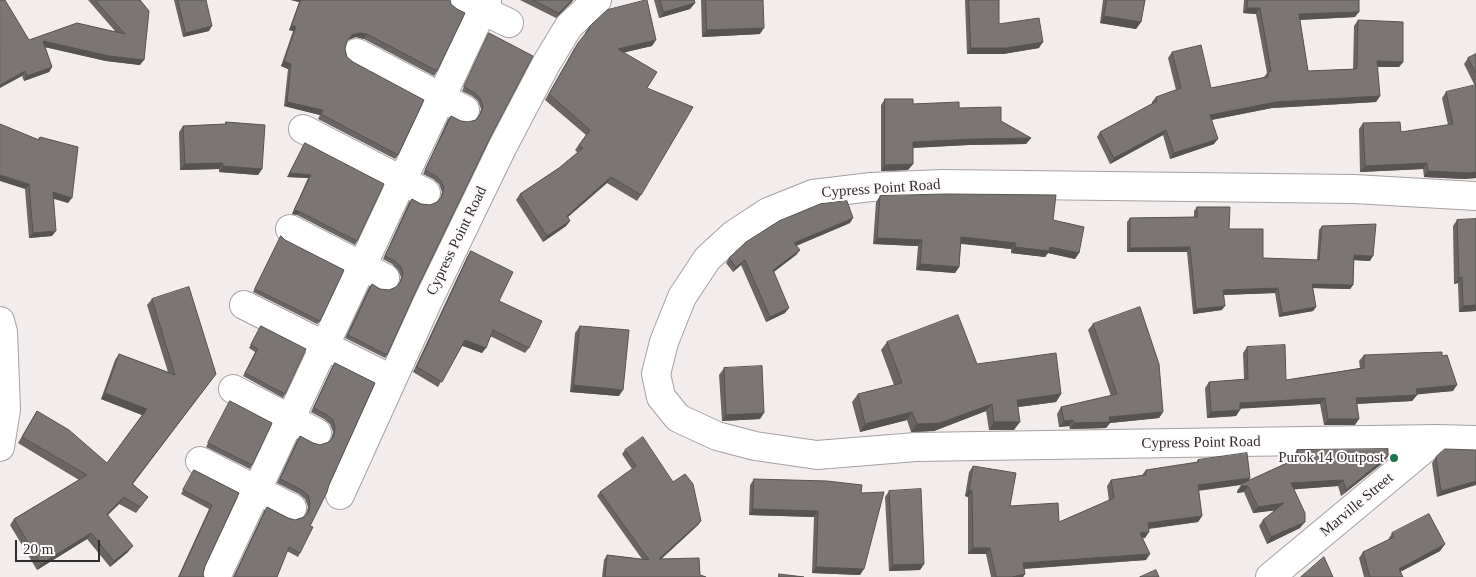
<!DOCTYPE html>
<style>
body{margin:0}
#map{position:relative;width:1476px;height:577px;overflow:hidden;background:#f3eced;font-family:Georgia,serif}
canvas{display:block}
.scale{position:absolute;left:15px;top:540px;width:85px;height:22px;box-sizing:border-box;border:2px solid #2f2d2d;border-top:0;padding-left:6px;font-size:15px;line-height:18px;white-space:nowrap;color:#2f2d2d;-webkit-text-stroke:4px #fffafb;paint-order:stroke}
</style>
<div id="map">
<canvas width="1476" height="577"></canvas>
<div class="scale">20 m</div>
</div>
<script>
const g = document.querySelector('canvas').getContext('2d');
g.lineJoin = 'round';
function strokePath(path, color, width, dash) { g.strokeStyle = color; g.lineWidth = width; g.lineCap = dash ? 'butt' : 'round'; g.setLineDash(dash || []); g.stroke(path); }
function fillPath(path, color) { g.fillStyle = color; g.fill(path, 'evenodd'); }
function drawText(font, color, halo, rows, align = 'center') {
  g.font = font + ' Georgia,serif'; g.lineWidth = 4; g.setLineDash([]); g.textBaseline = 'middle'; g.strokeStyle = halo; g.fillStyle = color; for (const [text, x, y, turn = 0] of rows) {
    g.save(); g.translate(x, y); g.rotate((+turn || 0) * Math.PI / 180); g.textAlign = isNaN(turn) ? turn : align; if (halo) g.strokeText(text, 0, 0); g.fillText(text, 0, 0); g.restore();
  }
}
const minor = new Path2D(`
 M461,0L509,23
 M357,53L465,110
 M303,129L426,193
 M290,229L385,278
 M244,305L391,379
 M0,321L3,332L6,409L0,447
 M233,389L317,433
 M1436,439L916,447L817,455L755,446L717,436L678,418L661,397L656,374L664,342L682,297L707,259L733,235L768,212L813,194L871,187L943,184L1354,189L1476,196
 M200,461L292,508
 M340,495L427,303L503,146L546,64L569,26L597,0
 M216,577L487,0
 M1270,577L1436,439L1476,440`);
strokePath(minor, '#a6a0a0', 30);
strokePath(minor, '#fff', 28);
fillPath(new Path2D(`
 M88,0H140V65L106,61L45,47L52,67L49,72L24,81L22,76L29,40L115,31Z
 M174,0H206L209,31L183,37Z
 M291,0H450L437,71L434,76L364,39L356,37L348,40L346,42L345,49L347,57L398,155L395,159L318,119L320,115L284,106L288,69L281,66L293,31L289,30L299,2Z
 M520,0H573L556,18Z
 M654,0H694L695,3L690,9L659,18Z
 M701,0H763L760,34L702,37Z
 M965,0H999V24L1039,48L1003,54H967Z
 M1103,0H1145L1141,22L1136,29L1100,23Z
 M1244,0H1359L1355,17L1300,20L1308,71L1353,69L1354,26L1358,20L1403,62L1399,67H1377L1380,96L1376,102L1272,108L1211,120L1214,144L1170,159L1163,135L1110,164L1097,137L1100,132L1152,104V102L1156,97L1176,90L1168,58L1172,52L1211,88L1264,77L1267,73L1256,14L1243,13Z
 M589,27L652,46L624,52L647,88L641,195L637,201L607,183L568,217L570,221L566,226L543,242L516,200L520,194L559,168L578,153L575,150L586,135L545,100L574,49L586,33H585Z
 M489,33L491,136L415,293L387,355L385,358L345,338L369,287L372,284L380,289L389,290L396,287L399,284L401,277L398,270L392,264L383,259L409,202L412,199L421,204L430,205L437,202L440,199L442,192L439,184L433,179L423,174L448,119L451,116L461,121L468,122L476,120L479,116L481,109L478,101L472,96L462,91L487,37Z
 M1476,54V178L1464,179L1424,177L1423,169L1360,172L1359,129L1363,123L1401,132L1448,125L1442,98L1446,92L1475,86L1464,64L1468,58Z
 M885,99L913,104L959,108L1001,121L1031,138L1026,144L968,145L913,148V164L908,170L881,171V105Z
 M226,122L262,169L258,175L219,172V169L180,170L179,132L183,126L225,124Z
 M40,137L68,203L54,199L52,236L29,238L25,189L38,139Z
 M305,143L357,241L355,245L297,215L292,214L308,178L287,177Z
 M880,196L1053,220L1079,253L1075,259L1048,253L1045,257L1011,253V249L961,244L959,267L955,273L916,270L918,246L873,244L876,202Z
 M1197,207L1229,229L1263,258L1317,260L1319,230L1322,226L1370,261L1354,260L1353,285L1350,289L1313,288L1316,307L1313,311L1279,317L1275,293L1224,295L1222,310L1193,314L1187,252H1127V222L1130,218L1194,217V211Z
 M1476,219V311L1459,312L1458,283L1454,284L1453,226L1457,220Z
 M850,223L796,246L800,250L796,255L774,272L785,313L766,322L741,265L733,272L726,263L729,258Z
 M281,236L320,321L317,324L253,292Z
 M471,251L499,301L529,348L525,353L490,336L482,353L462,346L438,387L413,372L467,257Z
 M152,299L216,374L133,484L148,497L136,513L119,504L108,515L128,552L110,567L87,539L37,570L10,525L14,519L79,480L18,443L37,411L107,463L142,415L101,399L115,360L119,354L168,372L147,305Z
 M1093,324L1163,412L1159,418L1110,423L1106,428L1070,429L1069,426L1059,427L1057,414L1061,407L1111,396L1088,330Z
 M261,326L285,394L283,398L243,376L255,352L249,348Z
 M580,326L619,396L570,392L575,333Z
 M887,342L977,364L1061,394L1056,402L1018,407L1014,430H989L986,411L934,431L911,432L907,420L860,432L852,402L858,394L894,385L881,350Z
 M1247,347L1286,380L1360,368L1359,361L1364,355L1442,356L1453,391L1416,394L1417,395L1412,401L1357,404L1355,425H1324L1320,404L1240,408L1236,416L1207,418L1205,388L1209,382L1244,379L1243,353Z
 M335,363L375,383L310,526L300,553L298,557L287,551L277,577H233L264,511L267,507L288,518L295,520L304,517L306,514L308,507L305,499L299,494L277,483L297,440L300,436L313,443L320,445L329,442L331,439L333,432L330,424L324,419L311,412L332,367Z
 M724,368L760,419L722,421L719,375Z
 M230,401L252,465L250,469L206,447Z
 M625,450L673,482L701,521L698,525L661,559L706,577H602L604,560L607,555L642,559L597,496L600,492L632,469L622,454Z
 M1297,450L1388,456L1384,462L1341,496L1338,486L1294,489L1300,528L1267,544L1259,526L1263,520L1275,510L1253,513L1244,492L1237,493V491L1241,485L1198,491L1202,516L1198,522L1149,529L1145,538H1143L1146,560L1024,569L1025,574L1023,577H991L986,554H968V497L965,496L969,472L973,466L1010,506L1059,522L1109,501L1107,486L1111,480L1142,475L1146,470L1196,463L1198,460L1250,478L1249,481L1293,461V457Z
 M1476,450L1437,497L1432,463L1436,457Z
 M194,470L239,493L205,566L203,574L204,577H178L209,509L181,494Z
 M754,479L861,493L860,575L812,573L814,517L749,515L750,485Z
 M889,491L924,564L920,570L889,571L885,497Z
 M1392,533L1445,544L1440,551L1400,572L1403,577H1364L1359,558L1363,552L1388,540Z`), '#6a6564');
fillPath(new Path2D(`
 M291,0H300L299,2Z
 M572,0H573L572,2L556,18L559,13Z
 M695,3L690,9L659,18L664,12Z
 M1247,8H1260L1256,14L1243,13Z
 M1359,12L1355,17L1295,20L1299,14Z
 M1104,16L1141,22L1136,29L1100,23Z
 M292,25L296,27L293,31L289,30Z
 M212,26L209,31L183,37L186,33Z
 M764,28L760,34L702,37L707,30Z
 M359,33L367,34L364,39L356,37L348,40L343,45L352,35Z
 M656,40L652,46L614,55L618,49Z
 M43,41L144,60L140,65L106,61L40,46Z
 M1043,42L1039,48L1003,54H967L971,48Z
 M284,61L291,64L288,69L281,66Z
 M1377,61L1403,62L1399,67H1373Z
 M52,67L49,72L24,81L27,76Z
 M25,71L22,76L0,88V85Z
 M1380,96L1376,102L1272,108L1206,121L1210,115L1276,102Z
 M287,102L323,110L320,115L284,106Z
 M1166,130L1163,135L1110,164L1114,158Z
 M1031,138L1026,144L968,145L909,148L913,142L973,139Z
 M1218,139L1214,144L1170,159L1174,153Z
 M223,163L219,169L180,170L185,164Z
 M1427,163L1423,169L1360,172L1365,166Z
 M913,164L908,170L881,171L885,165Z
 M223,166L262,169L258,175L219,172Z
 M1428,171L1476,172V178L1464,179L1424,177Z
 M290,173L311,175L308,178L287,177Z
 M0,175L29,184L25,189L0,181Z
 M611,177L607,183L563,221L567,216Z
 M53,192L72,198L68,203L50,197Z
 M294,210L300,212L297,215L292,214Z
 M853,218L850,223L791,248L794,243Z
 M570,221L566,226L543,242L547,236Z
 M56,231L52,236L29,238L33,233Z
 M961,237L1016,243L1011,249L957,243Z
 M877,238L922,240L918,246L873,244Z
 M1015,247H1050L1079,253L1075,259L1048,253L1045,257L1011,253Z
 M1190,247L1187,252H1127L1130,248Z
 M800,250L796,255L769,275L773,270Z
 M1354,255L1373,256L1370,261L1351,260Z
 M745,260L741,265L733,272L736,267Z
 M920,264L959,267L955,273L916,270Z
 M1462,277L1458,283L1454,284L1459,278Z
 M1312,284L1353,285L1350,289L1309,288Z
 M1278,288L1275,293L1220,295L1223,290Z
 M1476,305V311L1459,312L1463,306Z
 M1225,306L1222,310L1193,314L1196,309Z
 M1316,307L1313,311L1279,317L1282,313Z
 M789,308L785,313L766,322L770,317Z
 M465,340L486,348L482,353L462,345Z
 M574,385L623,390L619,396L570,392Z
 M1457,385L1453,391L1412,395L1416,389Z
 M105,393L147,409L142,415L101,399Z
 M1061,394L1056,402L1011,408L1017,400Z
 M1417,395L1412,401L1352,404L1356,398Z
 M1325,398L1320,404L1236,409L1240,403Z
 M992,404L986,411L934,431L911,432L917,424Z
 M1240,410L1236,416L1207,418L1211,412Z
 M912,412L907,420L860,432L865,424Z
 M1163,412L1159,418L1110,423L1106,428L1070,429L1074,423L1109,417Z
 M764,413L760,419L722,421L726,415Z
 M1328,419H1359L1355,425H1324Z
 M1073,420L1069,426L1059,427L1064,421Z
 M994,422H1020L1014,430H989Z
 M1388,456L1384,462L1341,496L1346,490Z
 M1250,478L1246,484L1193,491L1198,485Z
 M1343,480L1338,486L1287,490L1291,483Z
 M1476,481V485L1437,497L1441,491Z
 M1242,486H1248L1244,492L1237,493Z
 M969,490L972,491L968,497L965,496Z
 M124,497L119,504L102,520L107,514Z
 M1284,503L1279,510L1253,513L1258,507Z
 M753,509L818,511L814,517L749,515Z
 M1202,516L1198,522L1144,529L1148,523Z
 M701,521L698,525L656,564L659,559Z
 M1305,522L1300,528L1267,544L1271,537Z
 M1149,532L1145,538L1136,539L1140,533Z
 M91,533L87,539L37,570L41,564Z
 M1445,544L1440,551L1394,575L1399,569Z
 M133,546L128,552L110,567L114,561Z
 M973,548H990L986,554H968Z
 M1150,554L1146,560L1018,569L1023,563Z
 M924,564L920,570L889,571L893,565Z
 M816,567L864,569L860,575L812,573Z
 M1025,574L1023,577H1012Z`), '#565351');
const building = new Path2D(`
 M0,0H5L29,40L77,23L125,34L95,0H140L149,11L144,60L109,56L43,41L52,67L27,76L25,71L0,85Z
 M178,0H206L212,26L186,33Z
 M301,0H450L451,4L457,9L465,13L437,71L367,34L359,33L352,35L347,41L345,49L347,57L353,62L424,100L398,155L321,114L323,110L287,102L291,64L284,61L296,27L292,25Z
 M533,0H572L559,13Z
 M647,0L656,40L618,49L657,72L647,88L693,107L641,195L611,177L567,216L570,221L547,236L520,194L559,168L583,148L579,145L590,130L549,94L578,43L590,28L589,27L607,10Z
 M660,0H694L695,3L664,12Z
 M706,0H763L764,28L707,30Z
 M969,0H999V24L1039,18L1043,42L1007,48H971Z
 M1107,0H1145L1141,22L1104,16Z
 M1248,0H1359V12L1299,14L1308,71L1357,69L1358,20L1403,22V62L1377,61L1380,96L1276,102L1210,115L1218,139L1174,153L1166,130L1114,158L1100,132L1157,101L1156,97L1181,88L1172,52L1201,45L1211,88L1268,77V72L1271,71L1260,8H1247Z
 M489,33L533,56L491,136L415,293L387,355L348,335L372,284L380,289L389,290L396,287L401,281L403,273L401,267L395,261L385,256L412,199L421,204L430,205L437,202L442,196L444,188L441,181L436,176L425,170L451,116L461,121L468,122L476,120L481,113L483,106L480,98L475,93L464,87Z
 M1476,54V73L1468,58Z
 M1476,85V172L1468,173L1428,171L1427,163L1365,166L1363,123L1400,122L1401,132L1453,124L1446,92Z
 M885,99H913V104L959,102V108L1001,107V121L1031,138L973,139L913,142V164L885,165Z
 M226,122L265,125L262,169L223,166V163L185,164L183,126L226,124Z
 M0,124L39,140L40,137L78,147L72,198L53,192L56,231L33,233L29,184L0,175Z
 M305,143L384,184L357,241L300,212L294,210L311,175L290,173Z
 M947,194L1056,195L1053,220L1084,227L1079,253L1050,247L1049,251L1015,247L1016,243L961,237L959,267L920,264L922,240L877,238L880,196Z
 M847,201L853,218L794,243L800,250L773,270L789,308L770,317L745,260L736,267L729,258L746,242L779,221L820,204Z
 M1197,207H1230L1229,229H1263V258L1319,260L1322,226L1376,224L1373,256L1354,255L1353,285L1312,284L1316,307L1282,313L1278,288L1223,290L1225,306L1196,309L1190,247L1130,248V218L1197,217Z
 M1476,219V305L1463,306L1462,277L1459,278L1457,220Z
 M281,236L285,240L344,270L320,321L255,289Z
 M471,251L513,272L499,301L542,321L529,348L493,330L486,348L465,340L442,382L417,367Z
 M189,287L216,374L132,484L148,497L140,507L124,497L107,514L133,546L114,561L91,533L41,564L14,519L87,475L22,437L37,411L69,430L107,463L147,409L105,393L119,354L175,375L152,299Z
 M1140,307L1159,364L1163,412L1109,417L1110,422L1074,423L1073,420L1064,421L1061,407L1117,394L1093,324Z
 M958,315L977,364L1056,353L1061,394L1017,400L1020,422H994L992,404L940,423L917,424L912,412L865,424L858,394L902,383L887,342Z
 M261,326L306,349L285,394L245,373L258,349L251,345Z
 M580,326L629,330L623,390L574,385Z
 M1285,345L1286,380L1364,368V355L1442,352V356L1447,355L1457,385L1416,389L1417,395L1356,398L1359,419H1328L1325,398L1240,403V410L1211,412L1209,382L1248,379L1247,347Z
 M335,363L375,383L329,485L327,492L310,526L313,527L300,553L289,547L277,577H234L267,507L288,518L295,520L304,517L309,511L310,503L308,495L302,490L280,479L300,436L313,443L320,445L329,442L334,436L335,428L333,420L327,415L314,408Z
 M762,366L764,413L726,415L724,368Z
 M230,401L272,423L252,465L208,443Z
 M643,437L673,482L685,474L693,484L701,521L659,559L699,558L700,575L706,577H605L607,555L649,560L600,492L636,466L625,450Z
 M1388,449V456L1346,490L1343,480L1291,483L1305,513V522L1271,537L1263,520L1284,503L1258,507L1248,486H1242L1241,484L1298,458L1297,450Z
 M1445,449L1476,450V481L1441,491L1436,457Z
 M1247,453L1250,478L1198,485L1202,516L1148,523L1149,532L1140,533L1150,554L1023,563L1025,574L1012,577H996L990,548H973L972,491L969,490L973,466L1016,473L1010,506L1058,503L1059,522L1114,498L1111,480L1146,475V470L1198,462V460Z
 M194,470L239,493L205,566L203,574L204,577H179L212,505L183,490Z
 M754,479L827,481L862,485L861,493L884,492L864,569L816,567L818,511L753,509Z
 M921,489L924,564L893,565L889,491Z
 M1429,514L1445,544L1399,569L1403,577H1370L1363,552L1394,537L1392,533Z
 M1324,557L1333,577H1301Z
 M1156,570L1159,577H1140Z
 M779,574L804,577H779Z`);
fillPath(building, '#7b7674');
strokePath(building, '#565351', 1);
for (const [x, y, r, color] of [
 [1394,458,5,"#1d774c"]
]) { const dot = new Path2D(); dot.arc(x, y, r, 0, 2 * Math.PI); g.fillStyle = color; g.fill(dot); strokePath(dot, '#fffafb', 2); }
drawText('15px', '#2f2d2d', '#fffafb', [
 ["Cypress Point Road",881,189,-4],
 ["Cypress Point Road",457,241,-64],
 ["Cypress Point Road",1201,443,-1],
 ["Marville Street",1357,505,-40]
]);
drawText('15px', '#2f2d2d', '#fffafb', [
 ["Purok 14 Outpost",1384,458]
], 'right');
</script>
